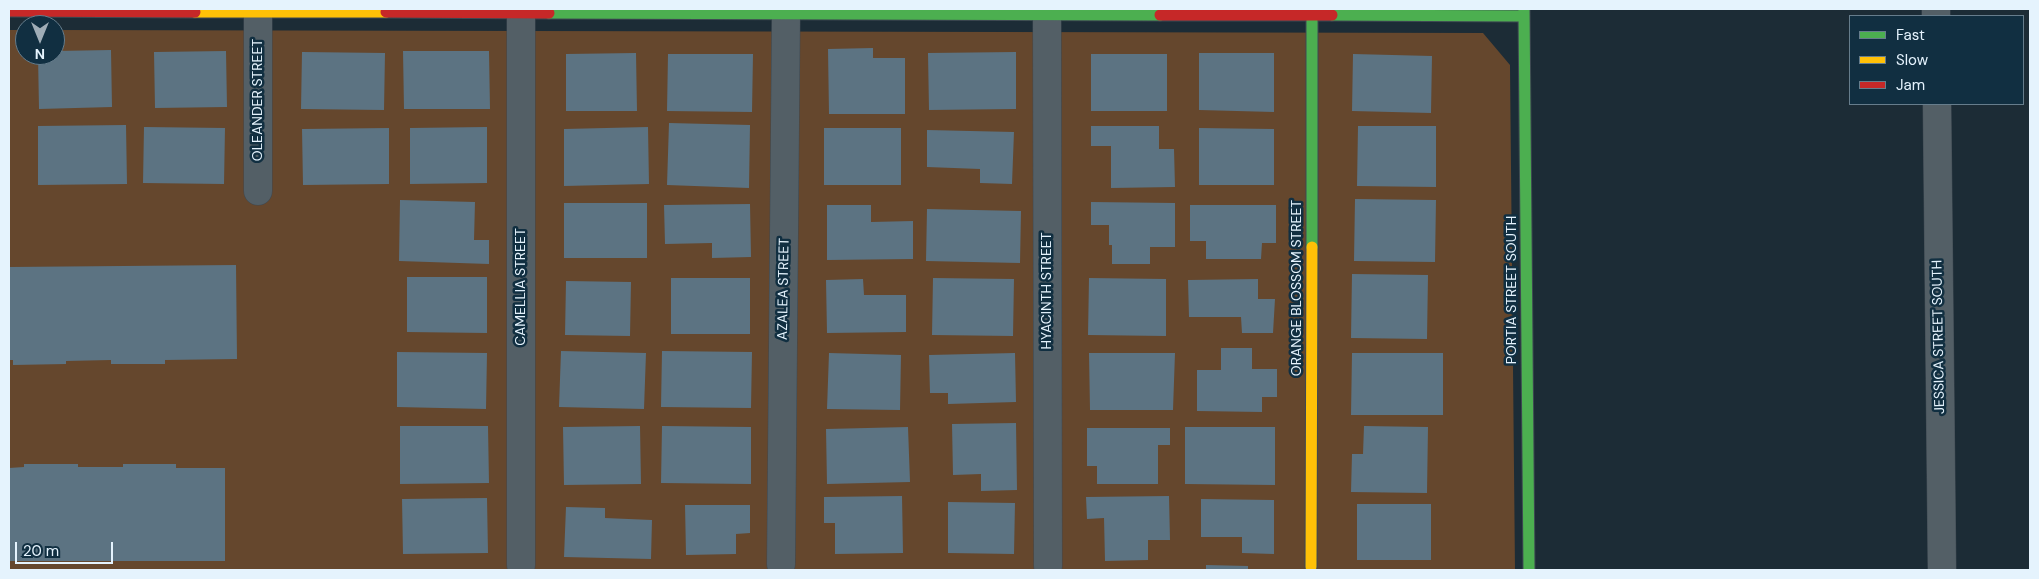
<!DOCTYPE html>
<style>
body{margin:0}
#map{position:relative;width:2039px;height:579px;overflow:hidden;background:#1c2c36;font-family:"DM Sans",sans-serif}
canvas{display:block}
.frame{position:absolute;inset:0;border:10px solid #e5f3fd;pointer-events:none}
.legend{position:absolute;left:1849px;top:15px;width:175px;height:90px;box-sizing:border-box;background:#112f41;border:1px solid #667d8c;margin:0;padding:6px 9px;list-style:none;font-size:15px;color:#e5f3fd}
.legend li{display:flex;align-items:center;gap:10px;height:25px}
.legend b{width:25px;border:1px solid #667d8c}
.north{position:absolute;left:15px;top:15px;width:50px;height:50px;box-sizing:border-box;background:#112f41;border:1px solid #667d8c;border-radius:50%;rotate:180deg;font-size:14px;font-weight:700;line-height:20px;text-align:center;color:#e5f3fd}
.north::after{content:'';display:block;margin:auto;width:18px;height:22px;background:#9fadb7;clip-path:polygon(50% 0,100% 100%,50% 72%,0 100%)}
.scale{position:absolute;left:15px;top:542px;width:98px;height:22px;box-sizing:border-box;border:2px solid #e5f3fd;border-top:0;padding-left:6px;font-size:15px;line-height:18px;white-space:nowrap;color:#e5f3fd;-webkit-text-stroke:4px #112f41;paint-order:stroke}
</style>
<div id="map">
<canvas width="2039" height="579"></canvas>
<div class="frame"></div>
<ul class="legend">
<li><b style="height:6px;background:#4caf50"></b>Fast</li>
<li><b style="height:6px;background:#ffc107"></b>Slow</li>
<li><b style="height:6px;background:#c62828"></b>Jam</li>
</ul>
<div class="north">N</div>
<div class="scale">20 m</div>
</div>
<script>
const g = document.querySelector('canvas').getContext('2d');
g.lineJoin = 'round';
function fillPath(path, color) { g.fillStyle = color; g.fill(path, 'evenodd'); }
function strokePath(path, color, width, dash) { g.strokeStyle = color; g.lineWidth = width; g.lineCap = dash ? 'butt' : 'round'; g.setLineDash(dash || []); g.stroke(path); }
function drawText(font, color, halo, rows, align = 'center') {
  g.font = font + ' "DM Sans",sans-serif'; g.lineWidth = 5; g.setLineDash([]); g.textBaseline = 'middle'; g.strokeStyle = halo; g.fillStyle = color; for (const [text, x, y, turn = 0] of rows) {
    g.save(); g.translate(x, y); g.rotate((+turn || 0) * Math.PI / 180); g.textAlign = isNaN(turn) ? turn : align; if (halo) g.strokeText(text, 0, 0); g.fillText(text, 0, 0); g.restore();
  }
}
fillPath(new Path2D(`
 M9,30H25V55H55V30L1483,33L1510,65L1515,570H9Z`), '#65472d');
fillPath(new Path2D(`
 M873,48V58H905V114H829L828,49Z
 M111,50L112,107L39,109L38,55H55V51Z
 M226,51L227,107L155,108L154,52Z
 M403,51H489L490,109H404Z
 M302,52L385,53L384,110L301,109Z
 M1016,52V109L929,110L928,53Z
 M636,53L637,111H566V54Z
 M1199,53H1274V112L1199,110Z
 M668,54H753L752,112L667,111Z
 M1091,54H1167V111H1091Z
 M1353,54L1432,56L1431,113L1352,111Z
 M669,123L750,125L749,188L667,185Z
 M126,125L127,184L38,185V126Z
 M1091,126H1159V149H1174L1175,187L1111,188V146H1091Z
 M1358,126H1436V187L1357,186Z
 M144,127L225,128L224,184L143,183Z
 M487,127V183L410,184V128Z
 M648,127L649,184L564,186V129Z
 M389,128V184L303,185L302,129Z
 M824,128H901V185H824Z
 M1199,128L1274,129V185H1199Z
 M927,130L1014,132L1012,184L980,183V169L927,167Z
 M1355,199L1436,200L1435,262L1354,261Z
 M400,200L475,202L474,240H489V264L399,261Z
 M1091,202L1175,203V247H1150V264H1112V245H1109V225H1091Z
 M564,203H647V258H564Z
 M750,204L751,257L712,258V243L665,244L664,205Z
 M827,205H871V222L913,221V259L827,260Z
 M1190,205H1276V243H1262L1261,259H1206V241H1190Z
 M927,209L1021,211L1020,263L926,261Z
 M236,265L237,359L165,360V364H111V360L66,361V364L13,365V360H9V267Z
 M1352,274L1428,275L1427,339L1351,338Z
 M407,277H487V333L407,332Z
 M671,278H750V334H671Z
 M933,278L1014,279L1013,336L932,335Z
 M1089,278L1166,279V336L1088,335Z
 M863,279L864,295H906V332L827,333L826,280Z
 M1258,279V299H1275L1273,333H1242L1241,317H1189L1188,280Z
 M566,281L631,282L630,336L565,335Z
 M1221,348H1252V369H1277V397H1262V412L1197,411V370H1221Z
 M561,351L646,353L644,409L559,407Z
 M662,351L752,352L751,408L661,407Z
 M397,352L487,353L486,409L397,407Z
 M829,353L901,355L900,410L827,409Z
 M1015,353L1016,402L948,404V393H930L929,355Z
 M1089,353H1175L1173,410H1090Z
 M1352,353H1443V415H1351Z
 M1016,423L1017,490L981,491V474L953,475L952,424Z
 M400,426H488L489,483L400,484Z
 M640,426L641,484L564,485L563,427Z
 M662,426L751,427V484L661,483Z
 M1364,426L1428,427L1427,493L1351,492L1352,454H1363Z
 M908,427L910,482L827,484L826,429Z
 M1185,427H1275V485L1185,484Z
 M1087,428H1170V445H1158V484H1097V466H1087Z
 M24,464H78V467H123V464H176V468H225V561H9V468L24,467Z
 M902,496L903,553L835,554V523H824V497Z
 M1169,496L1170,540H1148V560L1105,561L1104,518L1087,519L1086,497Z
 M487,498L488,553L403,554L402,499Z
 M1201,499L1274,500V554L1242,553V537H1201Z
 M948,502L1015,503L1014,554L948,553Z
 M1357,504H1431V560H1357Z
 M685,505H750V533L736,534V554L686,555Z
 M566,507L605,508V518L652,520L651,559L564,557Z
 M1206,565L1248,566V570H1206Z`), '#5c7382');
const street = new Path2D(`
 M1936,9V16
 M1047,15L1048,566
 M1937,104L1942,570
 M258,191V9
 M781,564L786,14
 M521,565V9`);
const fast = new Path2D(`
 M1524,9L1529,570
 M549,13L1160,15
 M1332,15L1524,16
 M1312,247V9`);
const slow = new Path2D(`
 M195,12H386
 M1311,567L1312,247`);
const jam = new Path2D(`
 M9,11L195,12
 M386,12L549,13
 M1160,15H1332`);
strokePath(street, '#3e4952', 29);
strokePath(fast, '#3e4952', 13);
strokePath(slow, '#3e4952', 13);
strokePath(jam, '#3e4952', 13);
strokePath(street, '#535f66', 28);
strokePath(fast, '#4caf50', 11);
strokePath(slow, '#ffc107', 11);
strokePath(jam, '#c62828', 11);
drawText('14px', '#e5f3fd', '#112f41', [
 ["OLEANDER STREET",258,100,-90],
 ["CAMELLIA STREET",521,287,-90],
 ["ORANGE BLOSSOM STREET",1297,288,-90],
 ["AZALEA STREET",784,289,-89],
 ["PORTIA STREET SOUTH",1512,290,-90],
 ["HYACINTH STREET",1047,291,-90],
 ["JESSICA STREET SOUTH",1939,337,-91]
]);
</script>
